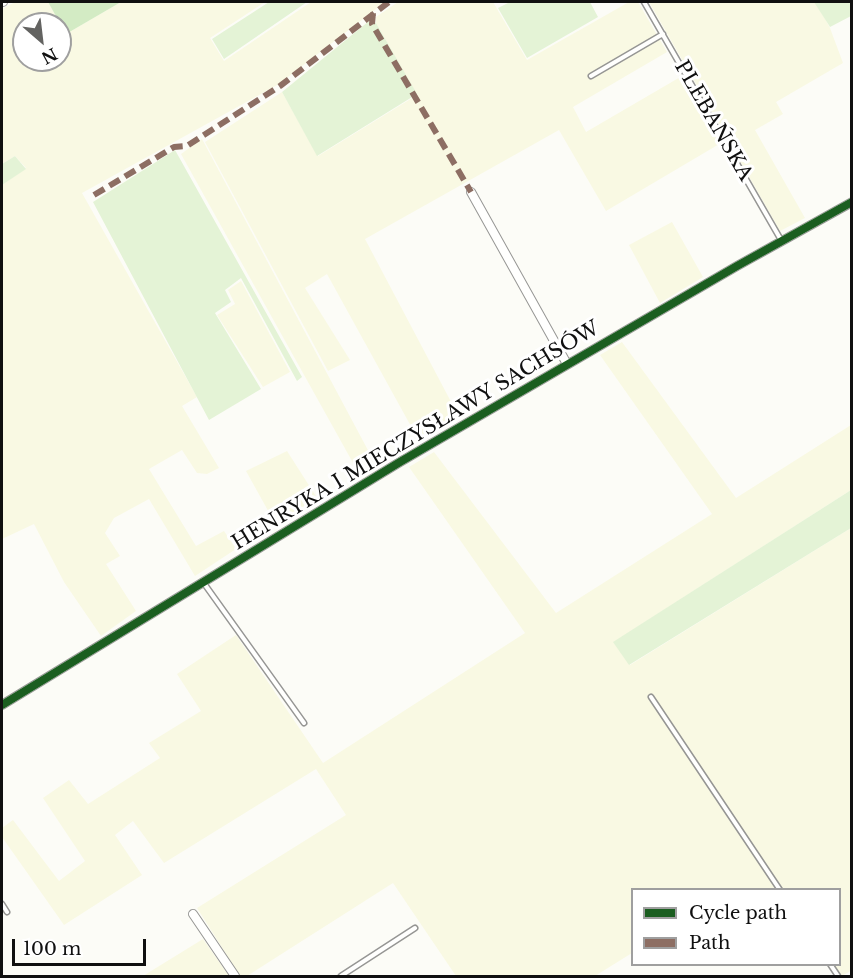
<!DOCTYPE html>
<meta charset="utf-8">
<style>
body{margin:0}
#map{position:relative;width:853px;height:978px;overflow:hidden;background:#fcfcf7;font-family:"Libre Baskerville",serif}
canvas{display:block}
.frame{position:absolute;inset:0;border:3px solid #101010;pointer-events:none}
.legend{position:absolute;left:631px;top:888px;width:210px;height:78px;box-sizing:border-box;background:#fff;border:2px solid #9f9f9f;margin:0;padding:8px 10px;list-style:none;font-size:18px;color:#101010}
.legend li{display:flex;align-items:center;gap:12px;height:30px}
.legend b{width:30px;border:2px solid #9f9f9f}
.north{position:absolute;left:12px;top:12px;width:60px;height:60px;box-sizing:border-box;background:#fff;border:2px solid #9f9f9f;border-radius:50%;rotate:152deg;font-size:16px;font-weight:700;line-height:24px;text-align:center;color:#101010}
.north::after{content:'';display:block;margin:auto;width:21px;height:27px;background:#636361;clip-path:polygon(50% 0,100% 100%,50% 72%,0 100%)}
.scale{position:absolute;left:12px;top:939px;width:134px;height:27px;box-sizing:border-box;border:3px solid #101010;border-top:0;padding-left:8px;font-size:18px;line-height:21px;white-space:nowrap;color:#101010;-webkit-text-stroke:4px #fff;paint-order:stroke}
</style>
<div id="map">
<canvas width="853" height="978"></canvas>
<div class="frame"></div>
<ul class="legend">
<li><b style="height:8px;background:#1b5e20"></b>Cycle path</li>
<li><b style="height:8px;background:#8d6e63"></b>Path</li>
</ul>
<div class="north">N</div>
<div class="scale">100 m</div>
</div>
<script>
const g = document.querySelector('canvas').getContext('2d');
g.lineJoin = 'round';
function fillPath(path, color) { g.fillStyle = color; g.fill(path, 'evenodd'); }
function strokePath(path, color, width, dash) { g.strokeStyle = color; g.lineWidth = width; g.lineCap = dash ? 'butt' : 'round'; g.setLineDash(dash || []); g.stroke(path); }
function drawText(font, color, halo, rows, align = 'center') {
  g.font = font + ' "Libre Baskerville",serif'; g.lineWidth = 6; g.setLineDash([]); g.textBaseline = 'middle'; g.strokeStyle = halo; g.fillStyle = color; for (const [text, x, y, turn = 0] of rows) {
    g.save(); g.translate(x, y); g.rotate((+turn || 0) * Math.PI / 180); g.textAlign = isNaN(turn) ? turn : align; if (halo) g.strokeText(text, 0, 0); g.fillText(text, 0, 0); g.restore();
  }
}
fillPath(new Path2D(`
 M15,2H48L66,34L121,2H265L210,38L224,61L311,2H385L279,84L82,193L197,397L182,406L219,468L207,474L197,473L182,450L149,469L196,546L224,531L236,549L195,576L149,499L114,518L105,533L120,556L106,564L136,611L101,636L64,582L34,524L2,539V185L26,168L15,156L2,164V9ZM24,24H60V60H24Z
 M398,2H493L527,60L629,2H638L667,52L573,107L586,132L682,76L721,143L606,211L559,130L365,239L458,415L418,439L327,274L305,288L350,360L328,371L205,142L282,92L318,156L417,95L376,23V17Z
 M649,2H816L830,28L843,63L776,102L783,114L755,130L805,218L780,231Z
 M202,139L378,469L362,479L181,154Z
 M672,222L703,277L660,303L629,245Z
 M241,281L290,372L263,387L217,315L235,304L228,290Z
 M622,342L736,498L851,425V490L614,642L630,665L851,528L852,970L842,976L834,965L840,964V890H632V953L595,976H456L393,883L247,976H240L197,908L346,815L316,769L164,863L133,821L115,835L142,875L64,925L2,837V828L13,820L59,881L85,861L43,798L69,780L88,804L160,758L149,743L201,711L177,674L236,635L323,763L525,633L409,467L434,452L556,613L712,514L600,355Z
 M287,451L319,501L276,525L246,471Z
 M203,939L229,976H143Z`), '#f9f9e3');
fillPath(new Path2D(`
 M269,2H307L224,59L212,39Z
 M510,2H590L598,17L527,58L498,8Z
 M814,2H851V16L830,27Z
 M369,21L376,23L417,94L317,156L282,92Z
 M175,150L302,377L297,381L241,278L225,290L231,302L215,313L261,389L209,420L93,202Z
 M15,156L26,169L2,185V164Z
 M851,490V528L629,665L613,642Z`), '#e4f3d6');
fillPath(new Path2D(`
 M48,2H121L66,34Z`), '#d3ebc4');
const lane = new Path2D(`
 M644,2L781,240
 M591,76L663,34
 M203,582L304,723
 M651,697L780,890
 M2,904L7,912
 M830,964L838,976
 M341,976L415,928`);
const street = new Path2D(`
 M2,2H3
 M471,192L567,364
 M2,705L400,462L737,266L852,202
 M193,914L235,976`);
strokePath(lane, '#969694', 7);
strokePath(street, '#969694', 10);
strokePath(new Path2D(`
 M849,976L852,975`), '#b9b9b8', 1.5, [6, 3]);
strokePath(lane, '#fffffe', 4);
strokePath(street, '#fffffe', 8);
strokePath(new Path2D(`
 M373,13L372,24L471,192
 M94,195L174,147L187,146L280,86L389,2`), '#8d6e63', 6, [12, 6]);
strokePath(new Path2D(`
 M2,705L400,462L737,266L852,202`), '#1b5e20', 8);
drawText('20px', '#101010', '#fff', [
 ["PLEBAŃSKA",713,121,60],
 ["HENRYKA I MIECZYSŁAWY SACHSÓW",416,436,-31]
]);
</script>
